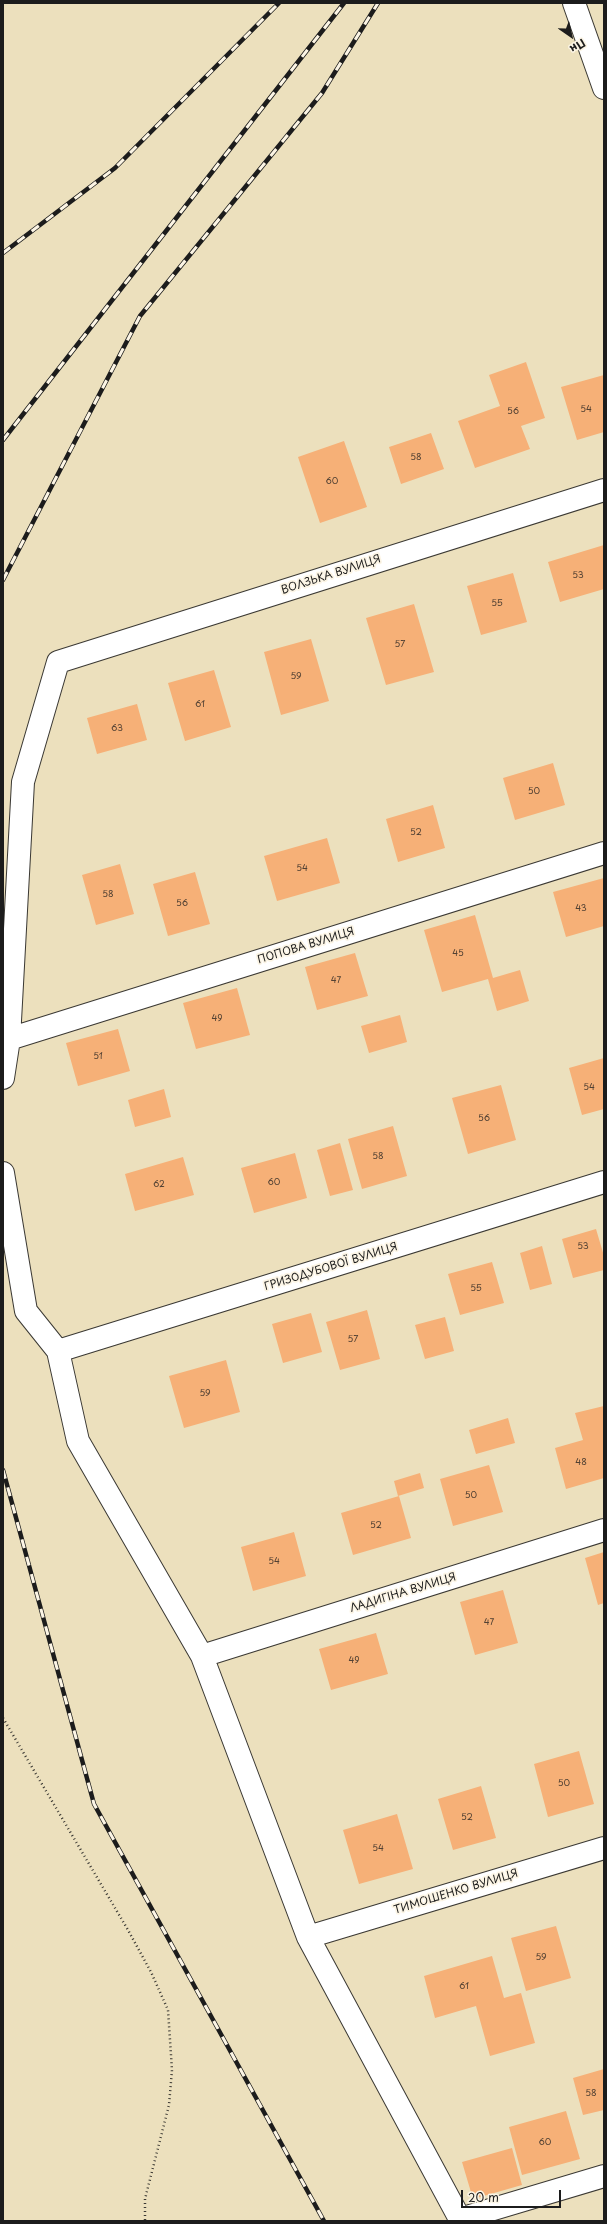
<!DOCTYPE html>
<meta charset="utf-8">
<style>
body{margin:0}
#map{position:relative;width:607px;height:2224px;overflow:hidden;background:#ece0bd;font-family:"Playpen Sans",sans-serif}
canvas{display:block}
.frame{position:absolute;inset:0;border:4px solid #1c1c1c;pointer-events:none}
.north{position:absolute;left:551px;top:16px;width:40px;height:40px;-webkit-text-stroke:3px #fcf5e5;paint-order:stroke;rotate:146deg;font-size:11px;font-weight:700;line-height:16px;text-align:center;color:#1c1c1c}
.north::after{content:'';display:block;margin:auto;width:14px;height:18px;background:#1c1c1c;clip-path:polygon(50% 0,100% 100%,50% 72%,0 100%)}
.scale{position:absolute;left:461px;top:2190px;width:100px;height:18px;box-sizing:border-box;border:2px solid #1c1c1c;border-top:0;padding-left:5px;font-size:12px;line-height:14px;white-space:nowrap;color:#1c1c1c;-webkit-text-stroke:3px #fcf5e5;paint-order:stroke}
</style>
<div id="map">
<canvas width="607" height="2224"></canvas>
<div class="frame"></div>
<div class="north">Пн</div>
<div class="scale">20 m</div>
</div>
<script>
const g = document.querySelector('canvas').getContext('2d');
g.lineJoin = 'round';
function fillPath(path, color) { g.fillStyle = color; g.fill(path, 'evenodd'); }
function strokePath(path, color, width, dash) { g.strokeStyle = color; g.lineWidth = width; g.lineCap = dash ? 'butt' : 'round'; g.setLineDash(dash || []); g.stroke(path); }
function drawText(font, color, halo, rows, align = 'center') {
  g.font = font + ' "Playpen Sans",sans-serif'; g.lineWidth = 3.5; g.setLineDash([]); g.textBaseline = 'middle'; g.strokeStyle = halo; g.fillStyle = color; for (const [text, x, y, turn = 0] of rows) {
    g.save(); g.translate(x, y); g.rotate((+turn || 0) * Math.PI / 180); g.textAlign = isNaN(turn) ? turn : align; if (halo) g.strokeText(text, 0, 0); g.fillText(text, 0, 0); g.restore();
  }
}
fillPath(new Path2D(`
 M526,362L545,418L521,426L530,449L475,468L458,421L500,406L489,375Z
 M604,375V432L577,440L561,387Z
 M431,433L444,469L401,484L389,447Z
 M344,441L367,507L320,523L298,457Z
 M604,545V589L560,602L548,562Z
 M513,573L527,622L481,635L467,586Z
 M414,604L434,672L386,685L366,618Z
 M311,639L329,701L281,715L264,652Z
 M214,670L231,727L185,741L168,683Z
 M137,704L147,740L97,754L87,718Z
 M553,763L565,805L515,820L503,778Z
 M433,805L445,848L398,862L386,819Z
 M327,838L340,883L277,901L264,856Z
 M120,864L134,914L96,925L82,875Z
 M195,872L210,924L168,936L153,884Z
 M604,878V926L566,937L553,892Z
 M475,915L493,978L520,970L529,1001L497,1011L488,979L442,992L424,930Z
 M355,953L368,996L317,1010L305,967Z
 M237,988L250,1035L196,1049L183,1003Z
 M400,1015L407,1042L369,1053L361,1026Z
 M118,1029L130,1071L78,1086L66,1043Z
 M604,1058V1109L582,1115L569,1068Z
 M501,1085L516,1140L468,1154L452,1098Z
 M164,1089L171,1117L135,1127L128,1100Z
 M393,1126L407,1176L362,1189L348,1139Z
 M340,1143L353,1190L330,1196L317,1150Z
 M295,1153L307,1198L254,1213L241,1168Z
 M183,1157L194,1195L135,1211L125,1174Z
 M596,1229L604,1256V1270L573,1278L562,1239Z
 M542,1246L552,1284L530,1290L520,1253Z
 M492,1262L504,1303L460,1315L448,1274Z
 M367,1310L380,1359L340,1370L326,1322Z
 M311,1313L322,1352L283,1363L272,1324Z
 M445,1317L454,1351L425,1359L415,1325Z
 M226,1360L240,1412L184,1428L169,1376Z
 M604,1406V1478L566,1489L555,1448L583,1440L575,1413Z
 M508,1418L515,1443L476,1454L469,1430Z
 M489,1465L503,1512L453,1526L440,1479Z
 M420,1473L424,1488L398,1496L394,1481Z
 M399,1496L411,1538L353,1555L341,1513Z
 M294,1532L306,1576L253,1591L241,1547Z
 M604,1552V1603L598,1605L585,1558Z
 M503,1590L518,1643L475,1655L460,1602Z
 M376,1633L388,1674L331,1690L319,1649Z
 M579,1751L594,1804L548,1817L534,1764Z
 M481,1786L496,1838L453,1850L438,1799Z
 M397,1814L413,1869L359,1884L343,1830Z
 M556,1926L571,1978L526,1991L511,1938Z
 M492,1956L504,1998L521,1993L535,2043L490,2056L476,2006L435,2018L424,1976Z
 M604,2069V2110L583,2115L573,2078Z
 M566,2111L580,2159L522,2175L509,2127Z
 M512,2148L522,2185L473,2199L462,2162Z`), '#f6b077');
const minor = new Path2D(`
 M574,3L604,88
 M9,1039L604,853
 M3,1078L9,1039L23,782L58,662L604,490
 M3,1173L26,1311L58,1351L78,1441L202,1656L308,1937L461,2221
 M58,1351L604,1182
 M202,1656L604,1530
 M308,1937L604,1848
 M460,2219L604,2176`);
strokePath(minor, '#3b3934', 24);
strokePath(new Path2D(`
 M3,1718L128,1930L151,1972L168,2010L172,2070L169,2105L145,2199V2221`), '#3b3934', 2.5, [1, 3]);
strokePath(minor, '#fff', 22);
const rail = new Path2D(`
 M3,253L115,168L279,3
 M3,440L344,3
 M3,580L140,316L322,93L378,3
 M3,1470L94,1804L324,2221`);
strokePath(rail, '#1c1c1c', 4.5);
strokePath(rail, '#fcf5e5', 3, [9]);
drawText('9px', '#524133', null, [
 ["54",586,410],
 ["56",513,412],
 ["58",416,458],
 ["60",332,482],
 ["53",578,576],
 ["55",497,604],
 ["57",400,645],
 ["59",296,677],
 ["61",200,705],
 ["63",117,729],
 ["50",534,792],
 ["52",416,833],
 ["54",302,869],
 ["58",108,895],
 ["56",182,904],
 ["43",581,909],
 ["45",458,954],
 ["47",336,981],
 ["49",217,1019],
 ["51",98,1057],
 ["54",589,1088],
 ["56",484,1119],
 ["58",378,1157],
 ["60",274,1183],
 ["62",159,1185],
 ["53",583,1247],
 ["55",476,1289],
 ["57",353,1340],
 ["59",205,1394],
 ["48",581,1463],
 ["50",471,1496],
 ["52",376,1526],
 ["54",274,1562],
 ["47",489,1623],
 ["49",354,1661],
 ["50",564,1784],
 ["52",467,1818],
 ["54",378,1849],
 ["59",541,1958],
 ["61",464,1987],
 ["58",591,2094],
 ["60",545,2143]
]);
drawText('11px', '#1c1c1c', '#fcf5e5', [
 ["ВОЛЗЬКА ВУЛИЦЯ",331,575,-18],
 ["ПОПОВА ВУЛИЦЯ",306,946,-17],
 ["ГРИЗОДУБОВОЇ ВУЛИЦЯ",331,1267,-17],
 ["ЛАДИГІНА ВУЛИЦЯ",403,1593,-17],
 ["ТИМОШЕНКО ВУЛИЦЯ",456,1892,-17]
]);
</script>
